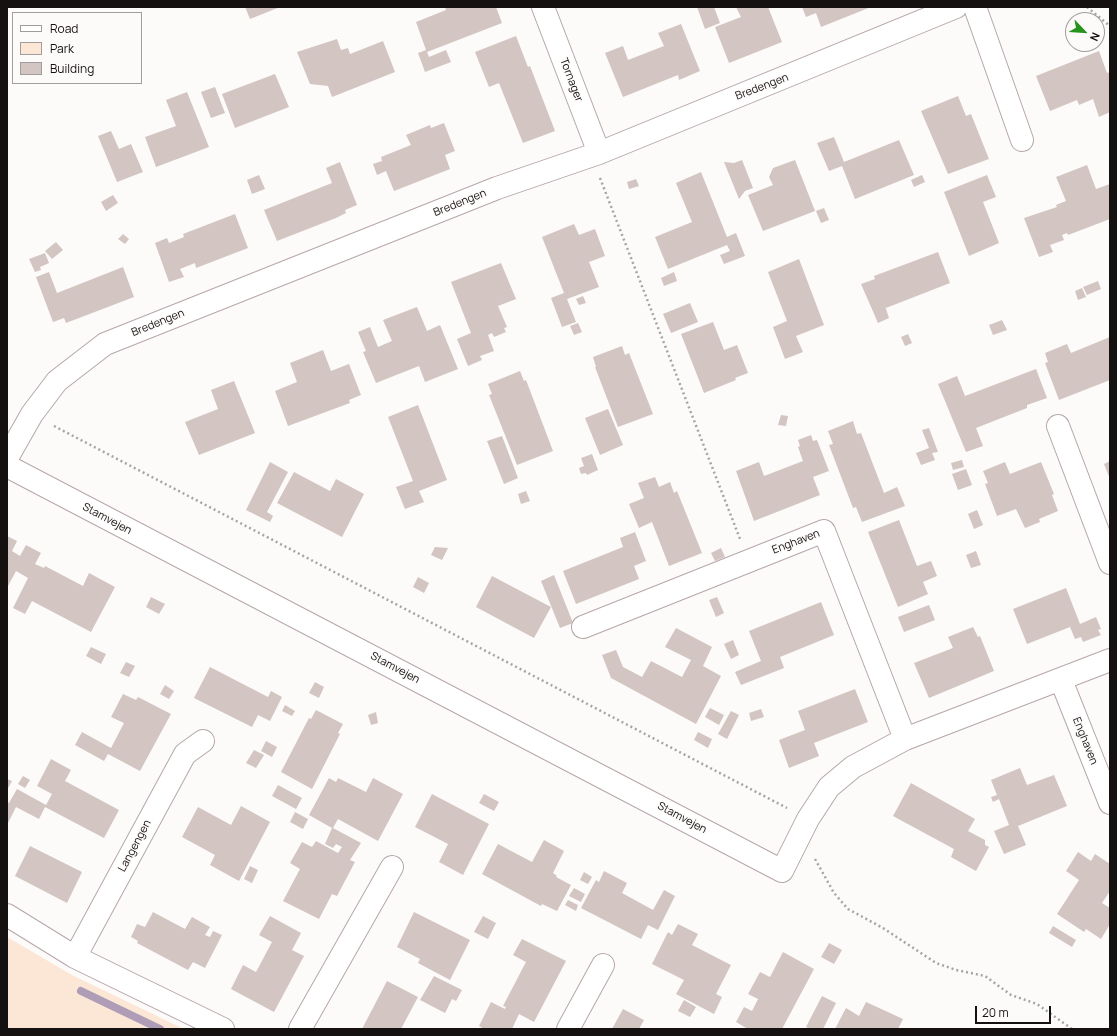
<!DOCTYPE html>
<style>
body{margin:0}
#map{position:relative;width:1117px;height:1036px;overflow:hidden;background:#fdfafa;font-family:Manrope,sans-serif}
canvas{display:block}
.frame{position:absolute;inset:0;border:8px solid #161111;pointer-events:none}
.legend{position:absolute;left:12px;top:12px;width:130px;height:72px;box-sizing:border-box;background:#fdfafa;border:1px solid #a19d9d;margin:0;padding:5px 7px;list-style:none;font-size:12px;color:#161111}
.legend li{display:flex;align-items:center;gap:8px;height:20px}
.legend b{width:20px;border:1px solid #a19d9d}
.north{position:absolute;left:1065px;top:12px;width:40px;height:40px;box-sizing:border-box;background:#fdfafa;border:1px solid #a19d9d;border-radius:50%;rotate:115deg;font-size:11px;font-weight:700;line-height:16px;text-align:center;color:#161111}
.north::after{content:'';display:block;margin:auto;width:14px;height:18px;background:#26931d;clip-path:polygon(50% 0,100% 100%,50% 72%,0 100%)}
.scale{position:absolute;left:975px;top:1006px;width:76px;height:18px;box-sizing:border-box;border:2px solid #161111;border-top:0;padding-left:5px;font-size:12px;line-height:14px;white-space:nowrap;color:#161111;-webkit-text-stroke:3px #fdfafa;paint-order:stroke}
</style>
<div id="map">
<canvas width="1117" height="1036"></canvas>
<div class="frame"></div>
<ul class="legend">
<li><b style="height:5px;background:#fff"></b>Road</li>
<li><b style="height:11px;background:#fce7d6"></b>Park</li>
<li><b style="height:11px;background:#d3c5c1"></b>Building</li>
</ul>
<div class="north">N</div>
<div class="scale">20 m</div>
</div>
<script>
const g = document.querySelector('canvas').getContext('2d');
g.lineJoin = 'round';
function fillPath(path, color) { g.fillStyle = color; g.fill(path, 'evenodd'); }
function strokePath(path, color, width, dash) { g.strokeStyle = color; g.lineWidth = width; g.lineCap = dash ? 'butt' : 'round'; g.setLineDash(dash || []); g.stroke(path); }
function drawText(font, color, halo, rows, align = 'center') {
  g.font = font + ' Manrope,sans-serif'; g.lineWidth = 3; g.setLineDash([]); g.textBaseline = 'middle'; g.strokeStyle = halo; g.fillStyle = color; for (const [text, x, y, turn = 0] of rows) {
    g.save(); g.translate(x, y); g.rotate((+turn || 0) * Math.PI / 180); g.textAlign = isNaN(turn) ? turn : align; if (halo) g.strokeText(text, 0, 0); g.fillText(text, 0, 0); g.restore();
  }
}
fillPath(new Path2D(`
 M7,937L72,975L184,1029H7Z`), '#fce7d6');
strokePath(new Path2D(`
 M81,991L160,1029`), '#af9cb6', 8);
fillPath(new Path2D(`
 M245,7H280L250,19Z
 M445,7H496L502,23L427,52L429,57L446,50L451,62L425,72L418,53L426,50L416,22L446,10Z
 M697,7H714L720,23L705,29Z
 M736,7H768L782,42L729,63L715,27L741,17Z
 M802,7H871L821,27L816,13L806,17Z
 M681,24L700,71L679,80L678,75L623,97L605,53L623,46L628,60L664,46L658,33Z
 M516,36L528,67L530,66L555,131L523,143L499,83L489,87L475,52Z
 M337,39L341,50L348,48L350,54L383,41L395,72L332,97L328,86L310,84L297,52Z
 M1099,51L1107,73L1110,72V112L1099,117L1093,99L1079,105L1077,100L1050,111L1036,76Z
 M275,74L289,107L235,128L222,94Z
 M215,87L225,113L211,118L201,92Z
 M187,92L209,147L156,167L145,137L176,126L166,100Z
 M958,96L966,116L971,114L989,159L948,174L921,111Z
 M444,123L455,151L445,155L450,169L394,191L386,171L377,175L373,164L382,161L381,157L411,145L406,135L430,125L431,128Z
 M111,131L119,149L131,144L143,172L117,182L98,136Z
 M834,137L844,162L899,140L914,175L855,199L842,166L829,171L817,143Z
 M742,160L753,188L745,191L739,199L724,162L734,163Z
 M795,160L815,211L763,231L748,195L773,185L769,177L773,168Z
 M340,162L357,205L345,210L346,213L336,218L277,241L264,210L332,183L326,168Z
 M1087,165L1096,189L1110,184V219L1068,235L1067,233L1062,235L1064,240L1050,245L1053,252L1039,257L1024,218L1057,207L1056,205L1066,201L1056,177Z
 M701,172L727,237L736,233L745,256L724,264L720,255L730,251L727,245L668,269L655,237L692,222L676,183Z
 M259,175L265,189L252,194L247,180Z
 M922,175L925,182L914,187L911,180Z
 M987,175L996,197L983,202L999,243L969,256L944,192Z
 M636,179L639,186L629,189L627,182Z
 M113,195L118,203L106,211L101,202Z
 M824,208L829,220L821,223L816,211Z
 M235,214L248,248L196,268L195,263L180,269L184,277L169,282L155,243L167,238L169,243L184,237L183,234Z
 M574,224L579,235L595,229L605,256L589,262L599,287L567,299L576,322L562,327L551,298L564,293L542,237Z
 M123,234L129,239L125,244L118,239Z
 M56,242L63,250L52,259L45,251Z
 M938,252L950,283L886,308L885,306L889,318L878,323L861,284L875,279L874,276Z
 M45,253L49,263L40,267L41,270L35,272L29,259Z
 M799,259L824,325L796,336L803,352L785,359L773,327L787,321L768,272Z
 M501,263L516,299L498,306L507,327L504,328L506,332L494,337L492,333L488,335L494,351L480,356L482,360L468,366L457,339L471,333L451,282Z
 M123,267L134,297L66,323L64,318L53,322L36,277L49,272L57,293Z
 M674,272L677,281L664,286L661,278Z
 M1098,281L1101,289L1087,295L1083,287Z
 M1082,288L1086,297L1078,300L1075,291Z
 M583,296L586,303L579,305L576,299Z
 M690,303L698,322L671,333L663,314Z
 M417,307L427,331L440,325L458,369L425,382L419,366L376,383L363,352L366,351L358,332L370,327L378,347L392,341L383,320Z
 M1002,320L1007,330L993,335L989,325Z
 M713,322L724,350L737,345L748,373L735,378L736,380L704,393L681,334Z
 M578,323L582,332L574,335L570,326Z
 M908,334L912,343L905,346L901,337Z
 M1110,337V380L1059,400L1045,363L1048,362L1045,353L1067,344L1071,353Z
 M622,346L625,355L629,353L653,414L618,427L595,367H596L593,357Z
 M323,350L331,371L349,364L361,395L349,400L350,403L288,426L275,391L297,382L290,363Z
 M1036,369L1047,398L1027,405V408L976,428L983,446L966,452L938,384L957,376L965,396Z
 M520,371L524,381L526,380L553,451L517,465L489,395L492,394L488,384Z
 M234,381L255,433L199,455L185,422L218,409L211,390Z
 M418,405L447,480L419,491L424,502L405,509L396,487L413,481L388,417Z
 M608,409L623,445L600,455L585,418Z
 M781,415L788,416L786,426L778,425Z
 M853,421L857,434L861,433L884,493L897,487L905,506L862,522L856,507L853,508L829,445L833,444L828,431Z
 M929,428L938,452L932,453L935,460L921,465L916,453L929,448L922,430Z
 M811,435L813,441L817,440L829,471L813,477L820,495L754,521L736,471L759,462L764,476L803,461L798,447L800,446L798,440Z
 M502,436L518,478L504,484L487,441Z
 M592,454L598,470L587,475L586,473L581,474L579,468L584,466L581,458Z
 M962,460L964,467L953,470L951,463Z
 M1110,461V479L1104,464Z
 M270,462L288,472L267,512L273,516L270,522L246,510Z
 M1005,462L1010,474L1041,462L1054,494L1052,495L1058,511L1039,519L1040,522L1025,528L1016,509L997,516L985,484L988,483L983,471Z
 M966,469L972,485L958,490L952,474Z
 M294,472L330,491L336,479L364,494L342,537L277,503Z
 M655,477L659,487L670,482L674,493L677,491L702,553L669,566L652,522L639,528L629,504L644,498L638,483Z
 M526,491L530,501L521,504L518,494Z
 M977,510L983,525L974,529L968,514Z
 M899,520L917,566L931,561L937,576L923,582L928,594L898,607L868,532Z
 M635,532L646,561L634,566L639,579L576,604L563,571L623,547L620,538Z
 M7,536L17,541L12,551L20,556L26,545L41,553L35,564L44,568L45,566L83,586L89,573L115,587L91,632L32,601L25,614L13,608L28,578L16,571L7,588Z
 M435,547L448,548L442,560L431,555Z
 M721,548L725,557L715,561L711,553Z
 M976,551L981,565L971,568L966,555Z
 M554,575L573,623L560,628L541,581Z
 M492,576L551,607L534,638L476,607Z
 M418,577L429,583L424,593L413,587Z
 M1066,588L1080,624L1096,617L1101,629L1098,630L1101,635L1083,642L1081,637L1075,639L1070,627L1027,644L1013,609Z
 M151,597L165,604L159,614L146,607Z
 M717,597L724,613L716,617L709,600Z
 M821,602L834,635L780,657L784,668L741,685L735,672L761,661L749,631Z
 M929,605L935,620L904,632L898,617Z
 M973,627L978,637L980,636L994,671L929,698L914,663L953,648L948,637Z
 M676,628L712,647L703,666L721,676L696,724L611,678L602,655L616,650L623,667L642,677L651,661L682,677L691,660L665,647Z
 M733,640L739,655L731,659L724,644Z
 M91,647L106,654L101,664L86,656Z
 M126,662L135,666L129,677L120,673Z
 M210,667L268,697L271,691L282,697L270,721L258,715L252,727L194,698Z
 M315,682L324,687L319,698L309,693Z
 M165,685L174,691L169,699L160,694Z
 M855,689L868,722L814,743L819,756L789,768L779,740L805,730L798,711Z
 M123,694L136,700L138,697L171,714L140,771L108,754L104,761L75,745L82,732L111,748L124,723L111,717Z
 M285,705L295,711L292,716L282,711Z
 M710,708L724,715L719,725L705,717Z
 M761,709L764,717L751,721L749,713Z
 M316,710L343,724L338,733L340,734L312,789L281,772L309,718L311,719Z
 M731,711L739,715L727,739L718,734Z
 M376,712L378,723L371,725L368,715Z
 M698,732L712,739L708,748L694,740Z
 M266,741L277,747L272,757L261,751Z
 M254,750L264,755L256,768L246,763Z
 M51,759L71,770L65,781L119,810L104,838L45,807L39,819L16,807L7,825V802L9,803L17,789L46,805L52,794L37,786Z
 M1020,768L1027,785L1054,775L1067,806L1018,826L1026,845L1004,854L994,831L1009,825L999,799L993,802L991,797L997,795L991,780Z
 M23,776L30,780L25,788L18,784Z
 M329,778L336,782L338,778L366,792L373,778L403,794L378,841L338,819L333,828L361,843L350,860L355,862L337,896L332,894L319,919L283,901L300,869L290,863L302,842L312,847L316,841L338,853L342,847L336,844L333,848L325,844L332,828L309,815Z
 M7,779L12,781L7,790Z
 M911,783L975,819L968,831L985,840V845L989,847L976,871L951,857L954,849L893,816Z
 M278,785L302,798L296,809L272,796Z
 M432,794L489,824L463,875L439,862L448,844L415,827Z
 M484,794L499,802L494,811L479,803Z
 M241,806L270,822L239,881L210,865L215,855L182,837L198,807L231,825Z
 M295,812L308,819L303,829L290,822Z
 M544,840L564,851L553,873L557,876L556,877L571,885L557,911L542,904L541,906L482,874L498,844L532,862Z
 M30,846L82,872L67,903L15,876Z
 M1078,852L1091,861L1095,854L1110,864V891L1102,903L1110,908V924L1101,939L1086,929L1084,932L1057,914L1079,880L1066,871Z
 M250,866L258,870L252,883L244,879Z
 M604,871L627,883L622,893L653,910L664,890L675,896L658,930L648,925L641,939L581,908L596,880L599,882Z
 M584,872L592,877L588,884L580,880Z
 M574,888L585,894L581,902L569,896Z
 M568,900L578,905L576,911L565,905Z
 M153,912L185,929L192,917L210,927L205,935L210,937L213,931L222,935L205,968L193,962L188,970L137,943L138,941L131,937L137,924L145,927Z
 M414,912L470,940L450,980L418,963L420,959L397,947Z
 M270,916L301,933L292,950L304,956L274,1012L231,989L243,965L256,972L272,942L259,935Z
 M483,916L496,923L488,939L474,932Z
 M678,924L698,934L692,945L731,965L716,994L722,997L714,1014L676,994L684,980L652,964L668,932L672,935Z
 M1053,926L1076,940L1072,947L1049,933Z
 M522,939L566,961L534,1022L519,1014L512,1029H484L479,1026L491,1002L505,1009L506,1007L503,1006L526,962L513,955Z
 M829,943L842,950L834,964L821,957Z
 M783,952L814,969L782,1029H748L736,1022L744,1007L752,1011L758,999L748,994L760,972L770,977Z
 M434,976L462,990L456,1001L452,999L445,1013L420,1000Z
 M387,981L418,997L401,1029H362Z
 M822,996L836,1003L823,1029H810L806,1027Z
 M684,1000L696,1007L690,1017L678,1011Z
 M866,1002L903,1019L898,1029H835L846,1008L859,1016Z
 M623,1009L644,1020L639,1029H612Z`), '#d3c5c1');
const minor = new Path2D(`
 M543,7L599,153
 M975,7L1022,140
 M1058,426L1110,563
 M7,458L32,414L57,381L105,344L497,188L599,153L956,7
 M7,466L782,871L808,819L829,787L853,767L905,739L1110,660
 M583,627L824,531L905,739
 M1061,680L1110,803
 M7,915L75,957L223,1029
 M75,957L185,754L203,741
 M300,1029L392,867
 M568,1029L603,965`);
strokePath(minor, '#b6a7a9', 24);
strokePath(new Path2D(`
 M1087,7L1110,26
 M600,178L740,539
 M54,426L787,808
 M815,859L834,893L848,909L883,928L936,963L956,970L985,976L1011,995L1037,1004L1072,1029`), '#a8a4a4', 2.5, [2, 3]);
strokePath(minor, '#fff', 22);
drawText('11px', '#161111', '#fdfafa', [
 ["Tornager",571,80,69],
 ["Bredengen",762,87,-21],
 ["Bredengen",460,203,-22],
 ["Bredengen",158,323,-22],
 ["Stamvejen",107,519,28],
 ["Enghaven",796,542,-21],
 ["Stamvejen",395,668,28],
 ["Enghaven",1085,741,68],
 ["Stamvejen",682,818,28],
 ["Langengen",135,846,-62]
]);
</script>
